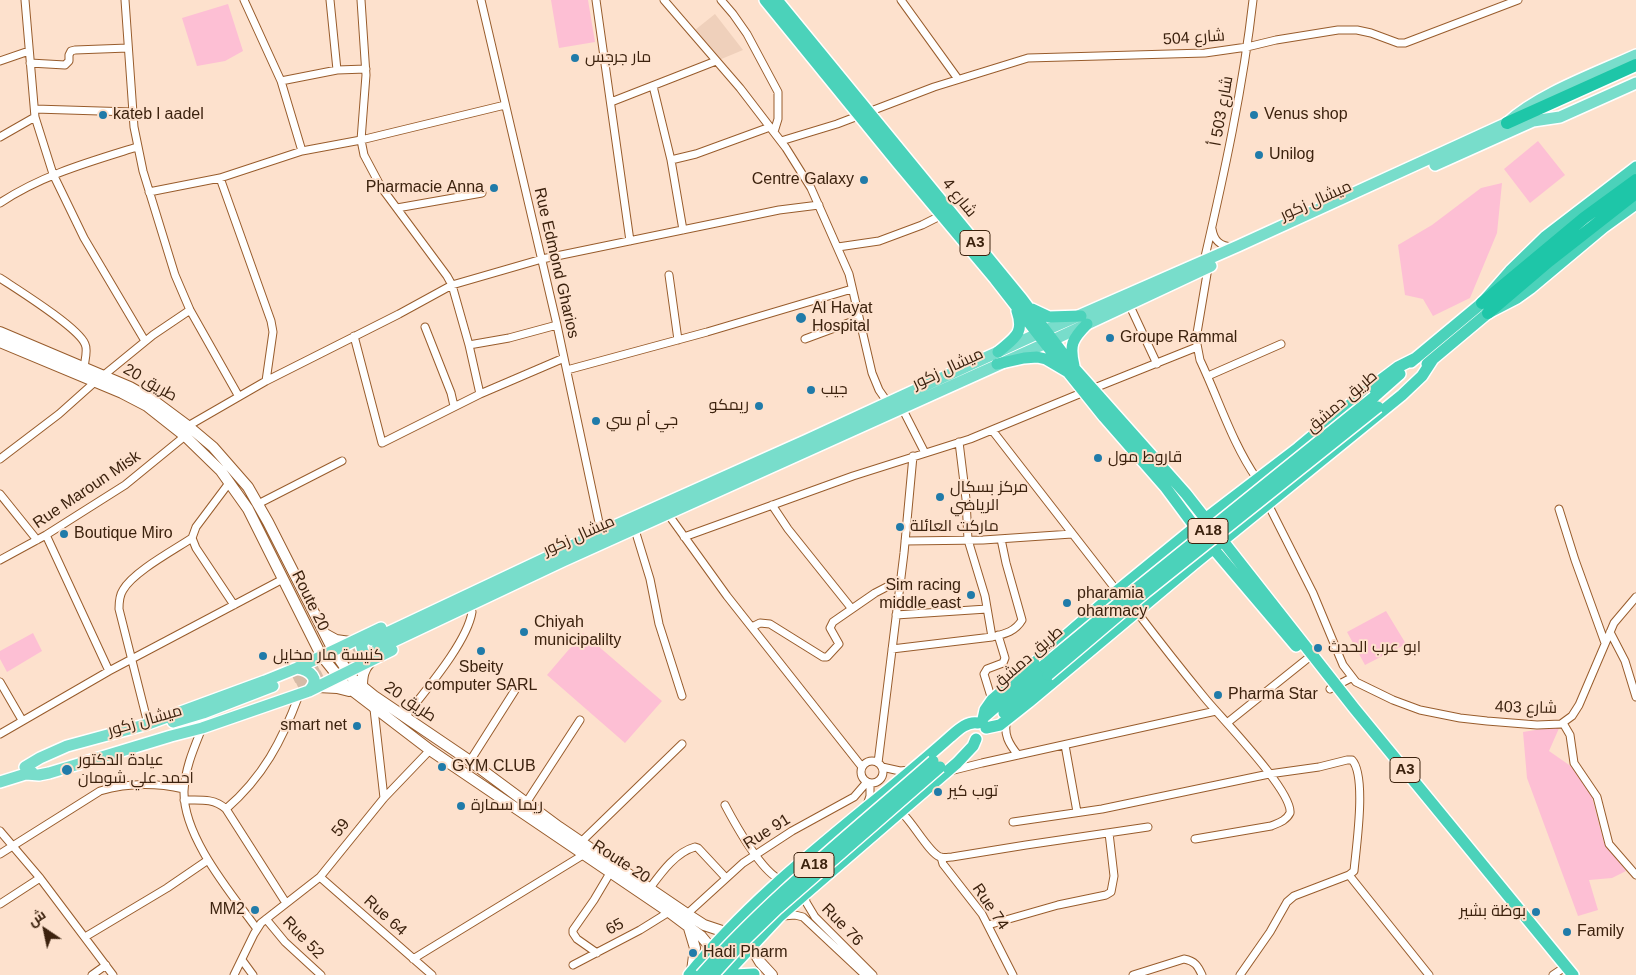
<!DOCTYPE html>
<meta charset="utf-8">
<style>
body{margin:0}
#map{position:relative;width:1636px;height:975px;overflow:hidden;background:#fde1cd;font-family:Helvetica,Cairo,sans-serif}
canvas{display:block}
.north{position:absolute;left:20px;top:905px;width:50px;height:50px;-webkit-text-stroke:4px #fde1cd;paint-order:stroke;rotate:326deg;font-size:14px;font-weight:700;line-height:20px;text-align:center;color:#3c220e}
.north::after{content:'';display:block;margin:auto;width:18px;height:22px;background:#3c220e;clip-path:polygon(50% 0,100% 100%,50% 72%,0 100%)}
</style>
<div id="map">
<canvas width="1636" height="975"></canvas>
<div class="north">ش</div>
</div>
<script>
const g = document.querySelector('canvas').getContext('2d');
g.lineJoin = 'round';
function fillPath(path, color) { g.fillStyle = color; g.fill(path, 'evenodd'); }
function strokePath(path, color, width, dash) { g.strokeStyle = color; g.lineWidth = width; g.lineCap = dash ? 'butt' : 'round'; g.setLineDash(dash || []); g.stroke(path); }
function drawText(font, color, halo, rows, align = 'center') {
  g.font = font + ' Helvetica,Cairo,sans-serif'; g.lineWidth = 4; g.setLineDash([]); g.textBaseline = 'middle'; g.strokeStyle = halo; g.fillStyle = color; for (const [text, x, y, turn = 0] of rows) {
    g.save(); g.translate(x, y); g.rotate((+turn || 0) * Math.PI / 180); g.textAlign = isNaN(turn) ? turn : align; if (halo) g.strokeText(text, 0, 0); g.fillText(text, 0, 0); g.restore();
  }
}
fillPath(new Path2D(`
 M715,14L743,50L719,60L695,30Z`), '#efd0bb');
fillPath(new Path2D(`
 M551,0H588L595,42L559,48Z
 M228,4L243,51L225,61L197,66L182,18Z
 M1538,141L1565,175L1530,203L1504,169Z
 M1502,183L1497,233L1470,298L1433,316L1423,299L1405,295L1398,245L1432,225L1481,188Z
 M1386,611L1406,644L1365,665L1347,632Z
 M33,633L42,651L7,672L0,659V651Z
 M583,633L662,701L625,743L547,675Z
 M1560,726L1549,751L1572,767L1592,797L1604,843L1626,871L1612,878L1589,880L1598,910L1578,916L1527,778L1523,732Z`), '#fdbfd4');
strokePath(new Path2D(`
 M293,678L368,642
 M298,687L373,651`), '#d6bba7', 11, [11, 5.5]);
const minor = new Path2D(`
 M25,0L35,117L53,174L84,238L145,341
 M125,0L134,127L143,171L175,275L190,310L238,395
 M244,0L281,81L302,151
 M330,0L337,70
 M481,0L557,325L601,532
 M596,0L630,241
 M664,0L740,88L786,148L811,188L849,274L872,373L879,390L888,403
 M721,0L733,14L747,34L778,92V119L774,132
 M901,0L958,79
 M0,61L29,51
 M30,63L65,65L69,61V55L71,51L75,50L128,48
 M281,81L337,70L366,69
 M653,86L671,160L683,230
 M611,102L716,61
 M35,109L132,112
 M0,137L35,117
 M781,141L837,124L934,87L1028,58L1205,53L1247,47L1276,40L1338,30H1357L1371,33L1398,43H1405L1518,0
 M671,160L696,154L770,127
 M220,178L271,321L273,332L266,381
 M149,192L220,178L302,151L361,140L505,105
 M0,203C42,175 89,162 137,147
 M397,208L482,193
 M1212,229C1214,241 1220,246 1232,247
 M838,247L879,241L922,225L944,214
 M1204,261C1224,175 1243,88 1253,0
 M1208,268L1196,339L1200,360C1219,400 1232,443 1257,479
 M669,275L678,340
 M0,278C18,290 78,327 85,344C88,350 85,360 84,367
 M1129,304L1157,364
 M425,327L451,393L454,406
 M354,336L382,443L480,394L469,345L452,285L447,276L381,187L364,155L361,140L366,75L361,0
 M805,339L859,319
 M469,345L509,338L557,325
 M567,370L707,332L852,289
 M104,375L153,335L190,310
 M1208,376L1281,344
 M1092,389L1197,347
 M480,394L564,358
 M902,408L925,453
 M188,426L266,381L399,314L452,285L542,259L779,210L819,205
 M992,430L1117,591
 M0,459L59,414L96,381
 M229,483L196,527L192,538L196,548L234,605
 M0,494L37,540
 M258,504L342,461
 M1268,504L1313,593L1343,665L1356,682L1393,700L1420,710L1460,718L1487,721L1537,725L1561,724L1572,716L1579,705L1614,623L1636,597
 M772,505L788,529L852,609
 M1559,509L1575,560L1605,643
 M668,514L727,596L862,767
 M635,530L650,579L659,624L682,696
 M46,535L109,671
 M684,537L853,476L970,439L1084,392
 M905,541L983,540L1072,534
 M0,560L46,535L125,485L185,436
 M1137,612C1159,641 1181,669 1204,697C1220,717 1293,791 1290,813C1286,821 1278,823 1271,826L1195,839
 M896,615L987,609
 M752,627L760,623L770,624L823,657H827L839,644L830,628L833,622L875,593L900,580
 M1610,632L1625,661L1636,697
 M992,637C1004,634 1015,632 1022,620L1006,563L1001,539
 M892,649L992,637L985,596L968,540L966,499L959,442
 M0,682L22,720
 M1330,689L1351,678
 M992,700L984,674L987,669L1003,663L1005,658L998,635
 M374,709L384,798
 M405,717C424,692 467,643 472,612
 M1007,720C1003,734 1009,744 1018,755
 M1227,723L1307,659
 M1563,723L1570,735L1574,763L1597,797L1609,844L1636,875
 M148,724L119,609C119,603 119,596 123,590C133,572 174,550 192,538
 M202,728C194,748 185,768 184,791C183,837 231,893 257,929
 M0,734L109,671L283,579
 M1065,745L1077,812
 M861 772a11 11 0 1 1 22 0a11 11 0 1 1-22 0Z
 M470,761L517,687
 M878,763L904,553L913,456
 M882,767L900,771L910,770
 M950,771L982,763L1216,711
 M184,800C200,800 214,798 226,809L286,903
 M526,803L580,720
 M725,805C734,822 763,875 782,880
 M867,805L870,796V783
 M226,809C263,777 282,741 299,695
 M901,812C912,821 929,853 940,857C944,858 949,857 952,857L1026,845L1148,827
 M1013,822L1102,809L1269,774L1319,767L1347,760H1352C1367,776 1356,848 1354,871L1349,875L1294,896L1287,902L1270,932L1240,975
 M0,831L40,878L113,975
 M581,842L682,744
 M0,854L100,791C127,783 157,783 184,789
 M941,857L943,864L982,914L1013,975
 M1349,875L1429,975
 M320,877L432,975
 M650,888C661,873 676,852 695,847L698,848L726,878
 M805,894L806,902L815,917L873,975
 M0,904L40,878
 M687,914L743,863L792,831L854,797L867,782
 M783,916L795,915L803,917L865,975
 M266,919L285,942L321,975
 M988,925L1058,905L1106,895L1111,892L1114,876L1109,833
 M85,937L167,888L208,860
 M597,953L577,939L573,933V930L594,900L610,873
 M413,959L583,855
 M242,960L253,975
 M573,965L640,930L669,912
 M92,975L106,965
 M234,975L254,934L261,923L320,877L384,798L430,750
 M1133,975L1184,959C1195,961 1198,966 1202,975
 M1553,975L1565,967`);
const secondary = new Path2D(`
 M0,332L130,387L153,400L188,426L213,447L248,487L268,522L333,650L353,679L374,696L470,761L559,827L687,914L704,925L734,935
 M0,342L122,393L147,406L185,436L221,471L248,509L321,655L345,685L430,750L669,912L701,936L716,954
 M325,634L336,640L350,642
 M318,687L337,688L349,691
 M362,687C362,676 363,670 370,662
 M689,928L695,948L692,971
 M746,943L751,947L760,962L772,975`);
const primary = new Path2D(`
 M1435,165L1533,121L1560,117L1636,83
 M370,635L361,644L363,652L368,657L378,656
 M372,640L601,532L807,440L1037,334L1238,246L1507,123C1538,94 1597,73 1636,55
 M377,649L563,561L1053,340L1211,266
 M297,668C310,670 321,679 309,691
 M173,722L203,713L273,686
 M25,767L40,758L67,746L148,724L265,681L297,668L381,628
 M26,774L39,775L49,773L171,736L202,728L309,691L392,650
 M0,782L32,772`);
const trunk = new Path2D(`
 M765,0L897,162L995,279L1062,365
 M777,0L1022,299L1074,368L1186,494L1354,708L1573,975
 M1032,309L1049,317L1081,316
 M998,352C1014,338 1025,334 1017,311
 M1411,362L1482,303L1510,271L1546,236L1636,167
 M997,364L1024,358L1037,357L1046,359L1068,372L1104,417L1166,488L1195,527L1296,646
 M1427,364L1488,313L1517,298L1531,288L1604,227L1636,204
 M1074,366C1069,345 1072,339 1087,324
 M1374,397L1400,374
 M1004,713L1048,675
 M984,717L1043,666
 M983,719L985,710L992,700L1117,591L1205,519L1298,448L1370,388L1398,367L1416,358
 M986,728L1000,725L1029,702L1194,564L1402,395L1422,376L1433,359
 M689,975C761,884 864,814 950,737C958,730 967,721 978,723
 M725,975L780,916L805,894L957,763L973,746L976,739
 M735,975L754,974`);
const motorway = new Path2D(`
 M1507,123L1636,65
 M1482,303L1584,218L1636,180
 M1488,313L1549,261L1636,193`);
strokePath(minor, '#985c2c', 9);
strokePath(secondary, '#985c2c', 12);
strokePath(primary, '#fff', 14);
strokePath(trunk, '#fff', 14);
strokePath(motorway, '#fff', 15);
strokePath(minor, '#fff', 7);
strokePath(secondary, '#fff', 10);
strokePath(primary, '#78ddcb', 11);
strokePath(trunk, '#4bd2ba', 11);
strokePath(motorway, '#1ec6a8', 12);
const trunkBridge = new Path2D(`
 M1043,666L1137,588L1374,397
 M1048,675L1146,592L1378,407
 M701,975C771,896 854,831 933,761
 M713,975L742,943L777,909L940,767`);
strokePath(trunkBridge, '#fff', 14, []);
strokePath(trunkBridge, '#4bd2ba', 11);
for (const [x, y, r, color] of [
 [575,58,5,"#207ba9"],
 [103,115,5,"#207ba9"],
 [1254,115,5,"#207ba9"],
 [1259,155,5,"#207ba9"],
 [864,180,5,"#207ba9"],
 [494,188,5,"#207ba9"],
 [801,318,6,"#207ba9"],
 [1110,338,5,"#207ba9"],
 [811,390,5,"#207ba9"],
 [759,406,5,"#207ba9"],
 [596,421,5,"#207ba9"],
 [1098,458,5,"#207ba9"],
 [940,497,5,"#207ba9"],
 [900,527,5,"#207ba9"],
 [64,534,5,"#207ba9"],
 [971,595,5,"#207ba9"],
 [1067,603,5,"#207ba9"],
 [524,632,5,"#207ba9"],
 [1318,648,5,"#207ba9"],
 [481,651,5,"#207ba9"],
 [263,656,5,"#207ba9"],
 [1218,695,5,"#207ba9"],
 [357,726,5,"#207ba9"],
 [442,767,5,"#207ba9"],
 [67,770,6,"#207ba9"],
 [938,792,5,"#207ba9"],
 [461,806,5,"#207ba9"],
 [255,910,5,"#207ba9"],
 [1536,912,5,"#207ba9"],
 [1567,932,5,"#207ba9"],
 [693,953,5,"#207ba9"]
]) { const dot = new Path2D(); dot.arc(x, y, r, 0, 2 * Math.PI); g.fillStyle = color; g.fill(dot); strokePath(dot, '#fde1cd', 2); }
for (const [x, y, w] of [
 [975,243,30],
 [1208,531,40],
 [1405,770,30],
 [814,865,40]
]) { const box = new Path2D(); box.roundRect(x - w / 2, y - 12.5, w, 25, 4); g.fillStyle = '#fde1cd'; g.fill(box); strokePath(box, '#3c220e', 1); }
drawText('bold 15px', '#3c220e', null, [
 ["A3",975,243],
 ["A18",1208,531],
 ["A3",1405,770],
 ["A18",814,865]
]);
drawText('16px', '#3c220e', '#fde1cd', [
 ["شارع 504",1194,38,-4],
 ["شارع 503 أ",1222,111,-80],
 ["شارع 4",959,198,51],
 ["ميشال زكور",1316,201,-24],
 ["Rue Edmond Gharios",556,263,77],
 ["ميشال زكور",948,369,-25],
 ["طريق 20",150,383,30],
 ["طريق دمشق",1342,402,-40],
 ["Rue Maroun Misk",87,490,-34],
 ["ميشال زكور",579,536,-24],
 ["Route 20",310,601,64],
 ["طريق دمشق",1028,658,-41],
 ["طريق 20",410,702,34],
 ["شارع 403",1526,708,1],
 ["ميشال زكور",145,721,-16],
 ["59",341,828,-51],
 ["Rue 91",767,832,-32],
 ["Route 20",621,862,33],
 ["Rue 74",990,907,56],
 ["Rue 64",385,916,42],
 ["Rue 76",842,925,46],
 ["65",615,927,-28],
 ["Rue 52",303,938,46]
]);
drawText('16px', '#3c220e', '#fde1cd', [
 ["مار جرجس",585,58],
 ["kateb l aadel",113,115],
 ["Venus shop",1264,115],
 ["Unilog",1269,155],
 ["Centre Galaxy",854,180,"right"],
 ["Pharmacie Anna",484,188,"right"],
 ["Al Hayat",812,309],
 ["Hospital",812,327],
 ["Groupe Rammal",1120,338],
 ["جيب",821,390],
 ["ريمكو",749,406,"right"],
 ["جي أم سي",606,421],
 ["قاروط مول",1108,458],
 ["مركز بسكال",950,488],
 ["الرياضي",950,506],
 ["ماركت العائلة",910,527],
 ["Boutique Miro",74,534],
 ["Sim racing",961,586,"right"],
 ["middle east",961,604,"right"],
 ["pharamia",1077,594],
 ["oharmacy",1077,612],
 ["Chiyah",534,623],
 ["municipalilty",534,641],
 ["ابو عرب الحدث",1328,648],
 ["كنيسة مار مخايل",273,656],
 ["Sbeity",481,668,"center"],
 ["computer SARL",481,686,"center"],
 ["Pharma Star",1228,695],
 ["smart net",347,726,"right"],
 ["عيادة الدكتور",78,761],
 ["احمد علي شومان",78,779],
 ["GYM CLUB",452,767],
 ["توب كير",948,792],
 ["ريما سمارة",471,806],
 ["MM2",245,910,"right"],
 ["بوظة بشير",1526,912,"right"],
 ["Family",1577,932],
 ["Hadi Pharm",703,953]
], 'left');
</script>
